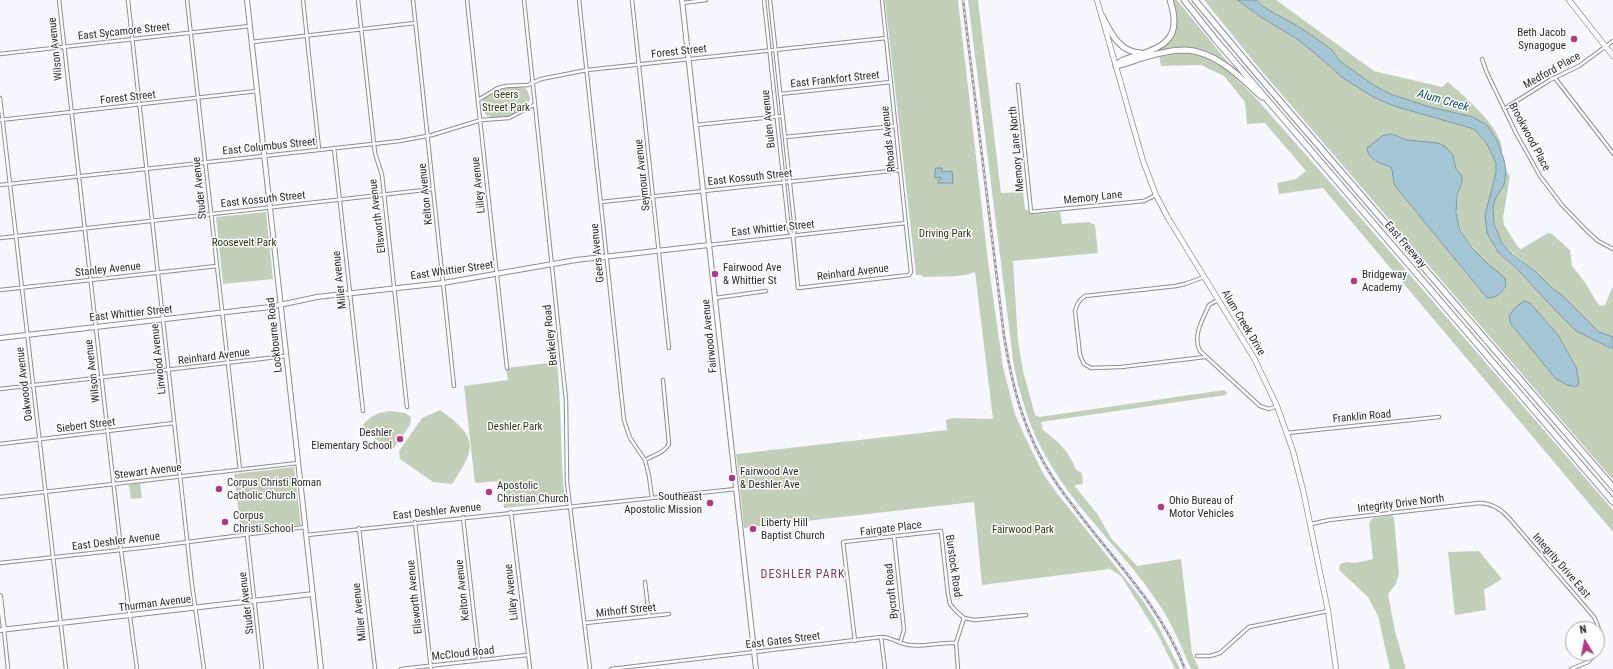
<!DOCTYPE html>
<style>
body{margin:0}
#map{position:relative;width:1613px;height:669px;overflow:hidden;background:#f7f8ff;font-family:"Roboto Condensed",sans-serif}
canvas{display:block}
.north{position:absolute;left:1565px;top:621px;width:40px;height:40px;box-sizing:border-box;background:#fff;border:1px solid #aaaaab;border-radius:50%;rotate:350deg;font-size:11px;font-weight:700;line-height:16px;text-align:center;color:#2b2b2d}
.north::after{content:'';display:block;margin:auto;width:14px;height:18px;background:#b53682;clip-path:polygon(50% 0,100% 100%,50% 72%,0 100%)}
</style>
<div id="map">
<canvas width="1613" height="669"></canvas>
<div class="north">N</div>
</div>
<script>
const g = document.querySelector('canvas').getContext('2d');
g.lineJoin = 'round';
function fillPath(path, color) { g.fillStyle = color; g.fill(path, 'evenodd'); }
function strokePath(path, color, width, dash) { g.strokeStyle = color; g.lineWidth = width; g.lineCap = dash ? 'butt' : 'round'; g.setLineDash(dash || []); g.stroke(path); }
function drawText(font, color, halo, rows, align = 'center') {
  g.font = font + ' "Roboto Condensed",sans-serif'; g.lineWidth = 3; g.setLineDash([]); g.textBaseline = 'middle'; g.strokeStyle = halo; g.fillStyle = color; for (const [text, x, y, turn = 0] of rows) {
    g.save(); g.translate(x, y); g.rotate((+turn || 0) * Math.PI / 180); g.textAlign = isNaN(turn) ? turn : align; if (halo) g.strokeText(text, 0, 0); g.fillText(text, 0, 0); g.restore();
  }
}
fillPath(new Path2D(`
 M885,0H958L988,261L1003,367L1015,414L1026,439L1044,475L1056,492L1144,602L1155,620L1180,669H1175L1157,633L1121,576L1110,569L982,585L974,502L744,528L736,454L947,430L946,420L952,418L993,419L975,272C960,278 939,276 923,277L921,275H916Z
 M968,0H978L1001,193L1023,192L1025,209L1034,214L1060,212L1062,224L1089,222L1095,225L1098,253L1013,261L1018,341L1023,371L1035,415L1039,417L1224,390L1227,392L1226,395L1041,422L1043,430C1059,442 1069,451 1076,470L1082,473L1083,484L1074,485L1098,515L1111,538L1137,566L1181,559L1192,653L1199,669H1191C1182,648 1174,628 1162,609C1129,556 1079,515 1048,460C1031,432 1021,399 1014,367Z
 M1172,0H1177L1231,66L1200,51L1158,52C1160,49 1164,47 1167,43C1177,30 1177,15 1172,0Z
 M1204,0H1238L1261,17L1297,39L1375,98L1394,106L1474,129L1487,144L1496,163V173L1490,197L1487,233L1498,252L1518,270L1556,311L1576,331L1613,349V480L1259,68ZM1392,134L1407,140L1438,143L1453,155L1456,169L1462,182C1449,219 1461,237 1487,263V298L1395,186C1392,180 1394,174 1391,167L1374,161ZM1530,303L1558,335L1576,367L1555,378L1541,360Z
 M1256,0H1276L1374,71L1442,87L1448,82C1463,95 1506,131 1502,153L1497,140L1473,117L1430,107L1390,94L1372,84L1340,61L1332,50L1299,27L1265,8Z
 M1185,52L1202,56L1223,67L1230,73L1254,96L1329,181L1613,510V532L1323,188L1279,194L1277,183L1296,179L1306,171L1265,123L1247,124L1245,102L1224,76L1201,65L1161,66L1159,56L1172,53Z
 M519,86L526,88L530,97C530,103 526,107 520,111C481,136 459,89 519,86Z
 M1506,171L1510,176L1503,218L1504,225L1518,247L1521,249L1548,233L1552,234L1570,250L1572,266L1584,281L1598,304L1601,306L1605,305L1613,286V337L1599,332L1565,298L1550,286L1536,272L1503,245L1494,224L1493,208L1495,199L1504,185Z
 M266,212L273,279L223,284L216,217Z
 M557,362C562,409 560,456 565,502L504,508L501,481L475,483L464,386L508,380L506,368Z
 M440,410C477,437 478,446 452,484L433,482L400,459L399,451L422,418Z
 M391,411L405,413L411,417L410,425L393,449H390L366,432L363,425C371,415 379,412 391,411Z
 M294,467L301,525L241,533L234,474Z
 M140,483L142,498L131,499L129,485Z
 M1392,515L1394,518L1399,574L1396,584L1388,594L1395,631L1406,669H1390L1378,616L1368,597L1339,570L1340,564L1346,562L1355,563L1373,559L1369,523L1373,518Z
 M1479,551L1502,579L1484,590L1486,610L1455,615L1448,552Z`), '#c3d0b9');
const water = new Path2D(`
 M1238,0H1256L1265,8L1299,27L1320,41L1332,50L1340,61L1372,84L1390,94L1430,107L1473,117L1487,125L1497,140L1504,160L1506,171L1504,185L1495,199L1493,208L1494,224L1503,245L1512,254L1536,272L1550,286L1565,298L1599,332L1613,337V349L1576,331L1556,311L1518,270L1498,252L1487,233L1485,215L1496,173V163L1487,144L1474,129L1394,106L1375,98L1343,78L1317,55L1297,39L1261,17Z
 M1392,134L1407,140L1438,143L1446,147L1453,155L1456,169L1462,176V182L1457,196L1456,213L1460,230L1472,248L1487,263L1505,278L1506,286C1501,293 1497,298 1487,298L1395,186C1392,180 1394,174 1391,167C1381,164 1368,160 1367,148L1382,136Z
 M936,168H942V172L952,171L953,183H938V180L941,179V177L935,178Z
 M1524,301L1530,303L1558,335L1576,367L1579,383L1576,387L1567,385L1555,378L1511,324L1509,316L1513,310Z`);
fillPath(water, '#a4c5d3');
strokePath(water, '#8097a1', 1);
const street = new Path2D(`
 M59,0L121,550L137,669
 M128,0L192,585L204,669
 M187,0L240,470
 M303,0L319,149
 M358,0L375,153L382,175L407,407
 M413,0L454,386
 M467,0L507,368
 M524,0L566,400L567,482L590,669
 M579,0L624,420L630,438L645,460L649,476L652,498
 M632,0L669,348
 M764,0L789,230L792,235
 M770,0L795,230L793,236L798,288L909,275L911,272L882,0
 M683,3L706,0
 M252,42L415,23
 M0,54L250,26
 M1482,59L1487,73L1516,133L1540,176L1562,205L1587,231L1598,241L1613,249
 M1555,78L1613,153
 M1018,85L1031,212L1144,201L1156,195
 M780,94L891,82
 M0,98L66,669
 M478,100L498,88L506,86L528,85L541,79L587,70L886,38
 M1504,109L1550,80L1579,66L1613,41
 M0,120L257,91
 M696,125L782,116
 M785,137L896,126
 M334,148L363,411
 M0,185L400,141L432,135L481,120L509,118L534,105
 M601,202L900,170
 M0,238L433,189
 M709,245L906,223
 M1204,277L1185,284L1176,286L1085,296C1079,300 1077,304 1075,311L1080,355L1084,364L1091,368L1121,367L1205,357
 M0,290L217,266
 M715,298L766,291
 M1218,300L1209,305C1203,319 1192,336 1200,351L1260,406L1269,409L1277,406
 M0,389L286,356
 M1287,433L1439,417
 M0,444L174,423
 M645,460C654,455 664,453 669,444L663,380
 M0,497L298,463
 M511,512L530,669
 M463,517L479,660
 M415,522L431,669
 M1311,524L1329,520L1479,503C1492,503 1501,509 1509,518L1594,617C1600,628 1603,639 1597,651
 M359,528L375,669
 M247,535L262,669
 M307,535L736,489
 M894,536L904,630L900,643
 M0,563L149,547L305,527
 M645,582L649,616
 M585,623L669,614
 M4,630L8,669
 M881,637L885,669
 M855,641L843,542L941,531L948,594L950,604L956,611L964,618L975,620L1026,615
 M1197,656H1210L1220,653L1249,627L1328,611
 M401,669L527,655
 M611,669L881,637C892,637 899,644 909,645C924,647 940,642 956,643
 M958,669L956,643L964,618
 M1571,669L1588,662L1596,653`);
const secondary = new Path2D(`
 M247,0L321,669
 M682,0L756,669
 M0,338L270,307L317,297L443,283L576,260L709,245
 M0,596L4,630
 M0,630L313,594`);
const primary = new Path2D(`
 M1097,0L1143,161L1156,195L1168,218L1254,358L1277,406L1293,451L1303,490L1328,611L1336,669
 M1569,0L1613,56`);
const highway = new Path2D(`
 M1184,0L1215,39L1613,502
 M1195,0L1256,73L1613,487
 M1102,16C1111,33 1119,52 1141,53
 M1116,66C1138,60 1162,50 1185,50C1216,51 1241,78 1262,97
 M1116,66C1121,59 1127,59 1135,56C1167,47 1182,36 1170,0`);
strokePath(street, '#8c8e93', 4.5);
strokePath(secondary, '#8c8e93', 6);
strokePath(primary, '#8c8e93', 6);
strokePath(highway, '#8c8e93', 7);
strokePath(street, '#fff', 2.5);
strokePath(secondary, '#fff', 4);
strokePath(primary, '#fff', 4.5);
strokePath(highway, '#fff', 5);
const rail = new Path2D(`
 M963,0L1004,336C1012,386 1024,434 1053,478C1096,544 1156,594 1185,669`);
strokePath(rail, '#95969a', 2.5);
strokePath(rail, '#fff', 1, [3]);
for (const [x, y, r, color] of [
 [1574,39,4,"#b53682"],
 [715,274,4,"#b53682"],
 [1354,281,4,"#b53682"],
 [400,439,4,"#b53682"],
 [732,478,4,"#b53682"],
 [219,489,4,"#b53682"],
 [489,492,4,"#b53682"],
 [710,503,4,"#b53682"],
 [1161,507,4,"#b53682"],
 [225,522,4,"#b53682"],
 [753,529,4,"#b53682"]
]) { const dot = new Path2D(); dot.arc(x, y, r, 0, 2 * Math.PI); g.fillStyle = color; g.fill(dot); strokePath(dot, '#fff', 1.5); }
drawText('11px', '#2b2b2d', '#fff', [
 ["East Sycamore Street",124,32,-6],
 ["Wilson Avenue",56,49,-96],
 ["Forest Street",679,52,-6],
 ["Medford Place",1552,71,-29],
 ["East Frankfort Street",835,80,-6],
 ["Forest Street",128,98,-6],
 ["Bulen Avenue",769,119,-96],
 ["Brookwood Place",1529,137,62],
 ["Rhoads Avenue",889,139,-96],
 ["East Columbus Street",269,147,-6],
 ["Memory Lane North",1017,149,-95],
 ["Seymour Avenue",643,175,-96],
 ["East Kossuth Street",750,178,-6],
 ["Lilley Avenue",479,185,-96],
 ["Studer Avenue",200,188,-96],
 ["Kelton Avenue",426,194,-96],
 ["Memory Lane",1093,198,-6],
 ["East Kossuth Street",263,200,-6],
 ["Ellsworth Avenue",378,216,-97],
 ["East Whittier Street",773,229,-6],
 ["East Freeway",1405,245,49],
 ["Geers Avenue",598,253,-96],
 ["Stanley Avenue",108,270,-6],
 ["East Whittier Street",452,271,-8],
 ["Reinhard Avenue",853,273,-7],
 ["Miller Avenue",340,280,-96],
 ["East Whittier Street",131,314,-6],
 ["Alum Creek Drive",1243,323,59],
 ["Lockbourne Road",275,335,-96],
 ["Berkeley Road",551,335,-96],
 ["Fairwood Avenue",710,336,-96],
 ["Reinhard Avenue",214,357,-7],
 ["Linwood Avenue",159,359,-96],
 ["Wilson Avenue",93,371,-97],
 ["Oakwood Avenue",25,384,-97],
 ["Franklin Road",1362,417,-5],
 ["Siebert Street",86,426,-7],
 ["Stewart Avenue",148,472,-7],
 ["Integrity Drive North",1401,504,-7],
 ["East Deshler Avenue",437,512,-6],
 ["Fairgate Place",891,529,-7],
 ["East Deshler Avenue",116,542,-7],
 ["Burstock Road",953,566,82],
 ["Integrity Drive East",1561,566,49],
 ["Kelton Avenue",463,590,-96],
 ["Bycroft Road",892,591,-96],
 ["Lilley Avenue",512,592,-96],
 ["Ellsworth Avenue",415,597,-96],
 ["Studer Avenue",247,603,-97],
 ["Thurman Avenue",155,604,-7],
 ["Mithoff Street",626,611,-6],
 ["Miller Avenue",360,612,-96],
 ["East Gates Street",783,641,-7],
 ["McCloud Road",463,654,-6]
]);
drawText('11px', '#2b2b2d', '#fff', [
 ["Beth Jacob",1566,33,"right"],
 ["Synagogue",1566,46,"right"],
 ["Fairwood Ave",723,268],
 ["& Whittier St",723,281],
 ["Bridgeway",1362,275],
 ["Academy",1362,288],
 ["Deshler",392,433,"right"],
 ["Elementary School",392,446,"right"],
 ["Fairwood Ave",740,472],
 ["& Deshler Ave",740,485],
 ["Corpus Christi Roman",227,483],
 ["Catholic Church",227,496],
 ["Apostolic",497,486],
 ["Christian Church",497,499],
 ["Southeast",702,497,"right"],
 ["Apostolic Mission",702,510,"right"],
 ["Ohio Bureau of",1169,501],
 ["Motor Vehicles",1169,514],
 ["Corpus",233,516],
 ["Christi School",233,529],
 ["Liberty Hill",761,523],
 ["Baptist Church",761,536]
], 'left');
drawText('11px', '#293d13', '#fff', [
 ["Geers",506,95],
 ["Street Park",506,108],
 ["Driving Park",945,234],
 ["Roosevelt Park",244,243],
 ["Deshler Park",515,427],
 ["Fairwood Park",1023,530]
]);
drawText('italic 12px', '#125168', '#fff', [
 ["Alum Creek",1443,101,16]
]);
g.letterSpacing = '1px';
drawText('12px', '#7e3d61', '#fff', [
 ["DESHLER PARK",803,575]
]);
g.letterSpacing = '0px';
</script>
